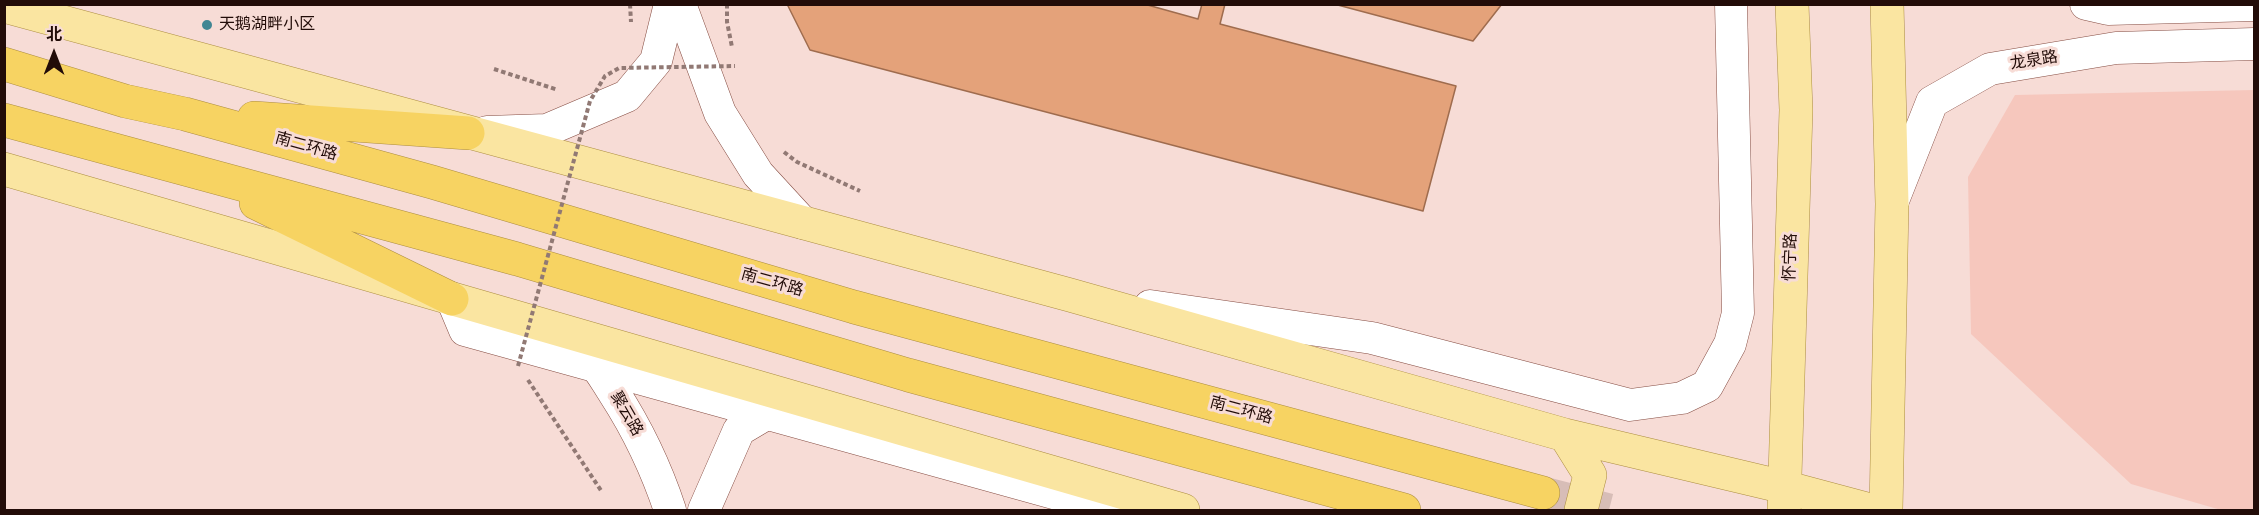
<!DOCTYPE html>
<meta charset="utf-8">
<style>
body{margin:0}
#map{position:relative;width:2259px;height:515px;overflow:hidden;background:#f7dcd6;font-family:"Sofia Sans Condensed","Noto Sans SC",sans-serif}
canvas{display:block}
.frame{position:absolute;inset:0;border:6px solid #220c08;pointer-events:none}
.north{position:absolute;left:24px;top:24px;width:60px;height:60px;-webkit-text-stroke:4px #f7dcd6;paint-order:stroke;rotate:0deg;font-size:16px;font-weight:700;line-height:24px;text-align:center;color:#220c08}
.north::after{content:'';display:block;margin:auto;width:21px;height:27px;background:#220c08;clip-path:polygon(50% 0,100% 100%,50% 72%,0 100%)}
</style>
<div id="map">
<canvas width="2259" height="515"></canvas>
<div class="frame"></div>
<div class="north">北</div>
</div>
<script>
const g = document.querySelector('canvas').getContext('2d');
g.lineJoin = 'round';
function fillPath(path, color) { g.fillStyle = color; g.fill(path, 'evenodd'); }
function strokePath(path, color, width, dash) { g.strokeStyle = color; g.lineWidth = width; g.lineCap = dash ? 'butt' : 'round'; g.setLineDash(dash || []); g.stroke(path); }
function drawText(font, color, halo, rows, align = 'center') {
  g.font = font + ' "Sofia Sans Condensed","Noto Sans SC",sans-serif'; g.lineWidth = 6; g.setLineDash([]); g.textBaseline = 'middle'; g.strokeStyle = halo; g.fillStyle = color; for (const [text, x, y, turn = 0] of rows) {
    g.save(); g.translate(x, y); g.rotate((+turn || 0) * Math.PI / 180); g.textAlign = isNaN(turn) ? turn : align; if (halo) g.strokeText(text, 0, 0); g.fillText(text, 0, 0); g.restore();
  }
}
fillPath(new Path2D(`
 M2254,90V510H2221L2131,484L1971,334L1968,177L2015,95Z`), '#f6c7bd');
const building = new Path2D(`
 M787,4H1144L1198,19L1202,4H1225L1220,24L1456,86L1423,211L810,50Z
 M1334,4H1502L1473,41Z`);
fillPath(building, '#e4a27a');
strokePath(building, '#9f6c4e', 1.5);
strokePath(new Path2D(`
 M1543,493L1609,510`), '#d7bdb7', 33, [33, 16]);
const minor = new Path2D(`
 M680,4L720,113L758,174L803,223
 M2086,4L2108,9L2254,5
 M487,132L547,130L627,96L656,61L670,4
 M1892,203L1932,102L1990,69L2116,48L2254,44
 M452,299L465,330L1115,510
 M1150,306L1372,338L1630,405L1682,398L1707,386L1730,344L1738,313L1731,4
 M590,359C600,369 606,381 614,393C638,430 656,468 670,510
 M704,510L739,430L766,414L778,411`);
const major = new Path2D(`
 M4,6L1070,295L1565,435L1784,487L1870,510
 M4,169L1183,510
 M1565,435L1590,475L1581,510
 M1784,509L1796,110L1792,4
 M1886,510L1892,204L1887,4`);
const highway = new Path2D(`
 M4,64L125,101L185,114L432,182L854,307L1543,493
 M254,118L468,133
 M4,120L517,259L908,375L1404,510
 M256,203L452,299`);
strokePath(minor, '#864d43', 33);
strokePath(major, '#ac8d42', 34);
strokePath(highway, '#ac8d42', 34);
strokePath(new Path2D(`
 M630,4L631,22
 M727,4V22L732,47
 M494,69L558,90
 M784,152L797,162L860,191
 M528,380L602,492`), '#917974', 4, [4.5, 3]);
strokePath(minor, '#fff', 32);
strokePath(major, '#fae5a1', 33);
strokePath(highway, '#f7d362', 33);
strokePath(new Path2D(`
 M518,366L590,101L605,76L619,68L735,66`), '#917974', 4, [4.5, 3]);
for (const [x, y, r, color] of [
 [207,25,6,"#418693"]
]) { const dot = new Path2D(); dot.arc(x, y, r, 0, 2 * Math.PI); g.fillStyle = color; g.fill(dot); strokePath(dot, '#f7dcd6', 2); }
drawText('16px', '#220c08', '#f7dcd6', [
 ["天鹅湖畔小区",219,25]
], 'left');
drawText('16px', '#220c08', '#f7dcd6', [
 ["龙泉路",2034,61,-9],
 ["南二环路",306,147,16],
 ["怀宁路",1791,257,-88],
 ["南二环路",772,283,16],
 ["南二环路",1241,411,15],
 ["聚云路",626,414,60]
]);
</script>
